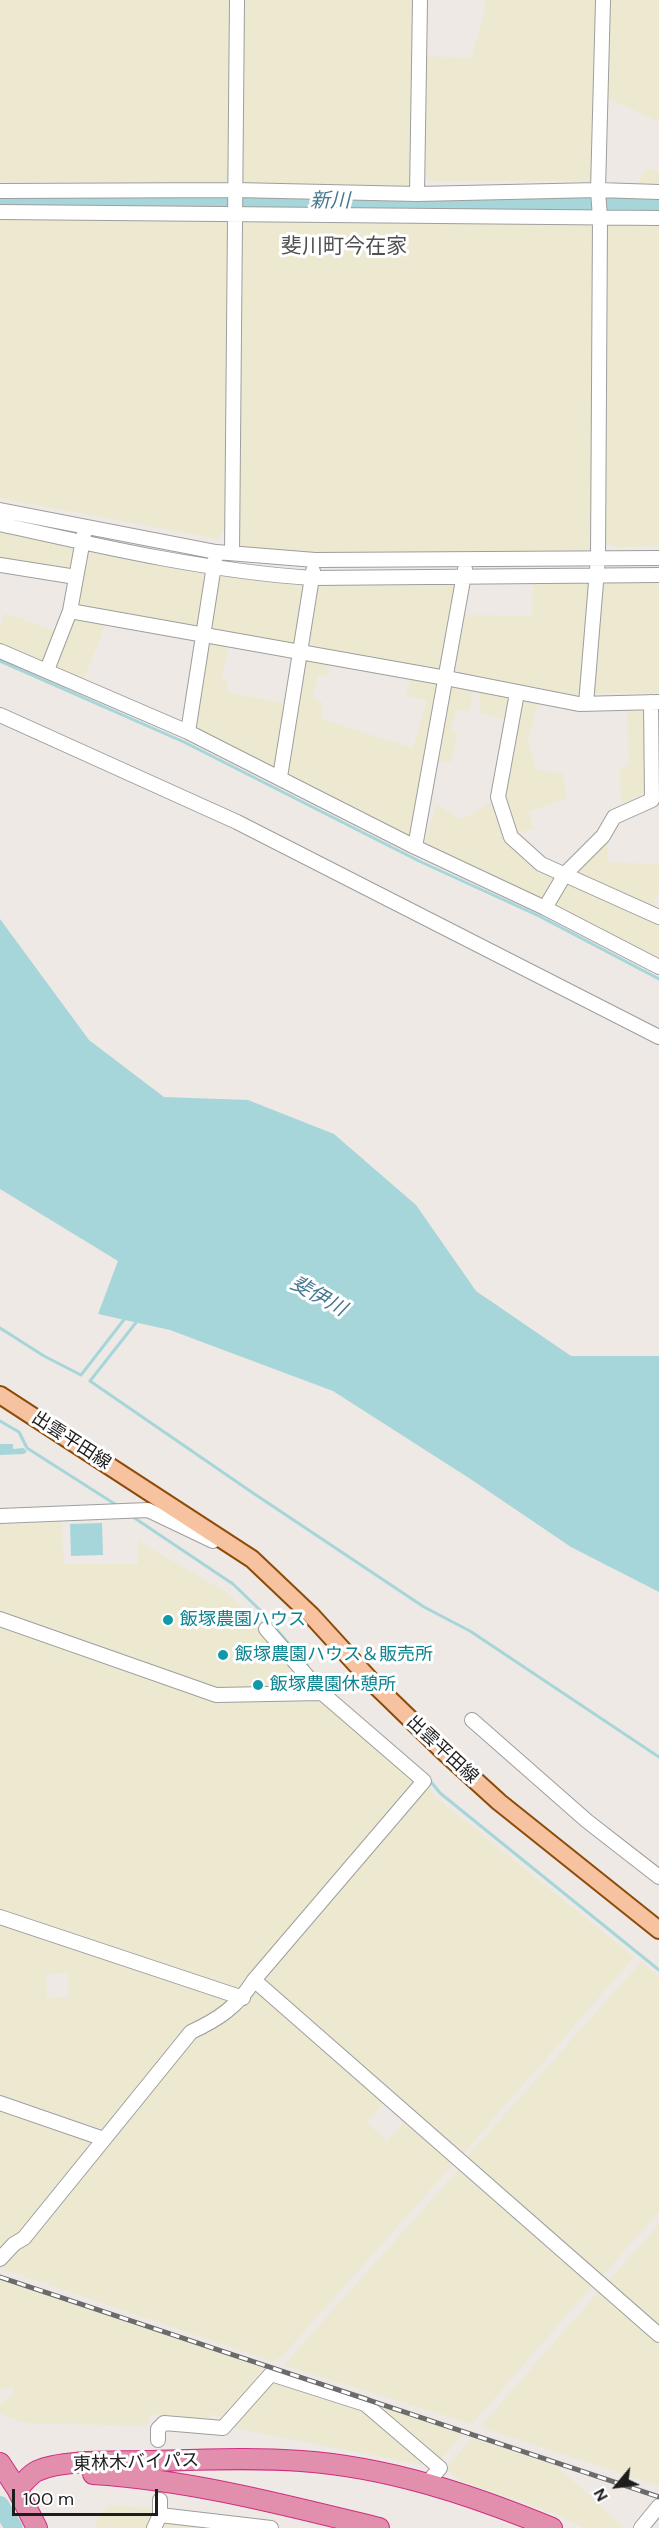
<!DOCTYPE html>
<meta charset="utf-8">
<style>
body{margin:0}
#map{position:relative;width:659px;height:2528px;overflow:hidden;background:#eee9e4;font-family:"DM Sans",sans-serif}
canvas{display:block}
.north{position:absolute;left:587px;top:2456px;width:60px;height:60px;-webkit-text-stroke:4px #fff;paint-order:stroke;rotate:241deg;font-size:16px;font-weight:700;line-height:24px;text-align:center;color:#1d1d1d}
.north::after{content:'';display:block;margin:auto;width:21px;height:27px;background:#1d1d1d;clip-path:polygon(50% 0,100% 100%,50% 72%,0 100%)}
.scale{position:absolute;left:12px;top:2489px;width:146px;height:27px;box-sizing:border-box;border:3px solid #1d1d1d;border-top:0;padding-left:8px;font-size:18px;line-height:21px;white-space:nowrap;color:#1d1d1d;-webkit-text-stroke:4px #fff;paint-order:stroke}
</style>
<div id="map">
<canvas width="659" height="2528"></canvas>
<div class="north">N</div>
<div class="scale">100 m</div>
</div>
<script>
const g = document.querySelector('canvas').getContext('2d');
g.lineJoin = 'round';
function fillPath(path, color) { g.fillStyle = color; g.fill(path, 'evenodd'); }
function strokePath(path, color, width, dash) { g.strokeStyle = color; g.lineWidth = width; g.lineCap = dash ? 'butt' : 'round'; g.setLineDash(dash || []); g.stroke(path); }
function drawText(font, color, halo, rows, align = 'center') {
  g.font = font + ' "DM Sans","Noto Sans JP",sans-serif'; g.lineWidth = 6; g.setLineDash([]); g.textBaseline = 'middle'; g.strokeStyle = halo; g.fillStyle = color; for (const [text, x, y, turn = 0] of rows) {
    g.save(); g.translate(x, y); g.rotate((+turn || 0) * Math.PI / 180); g.textAlign = isNaN(turn) ? turn : align; if (halo) g.strokeText(text, 0, 0); g.fillText(text, 0, 0); g.restore();
  }
}
fillPath(new Path2D(`
 M0,0H233L228,177L223,184L0,182Z
 M240,0H416L413,182L408,187L245,186L240,176Z
 M486,0H599L594,181H432L421,173L423,56L471,58L484,15Z
 M608,0H659V122L607,98Z
 M645,169L659,172V185H638Z
 M0,217L222,219L228,222L225,528L218,539L0,498Z
 M244,219L589,222L596,228L592,547L589,552L466,555L314,553L242,548L237,540L238,222Z
 M610,222H659V546L614,547L604,542L605,225Z
 M5,531L75,545L71,568L67,570L2,560L0,558V532Z
 M90,548L208,572L200,626L196,630L76,609Z
 M218,574L304,581L308,586L298,645L213,632L209,627Z
 M533,579L590,582L581,693L576,695L459,673L455,668L465,615L532,616Z
 M606,580H659V693H593L600,584Z
 M323,582H458L443,670L311,648L308,644L318,586Z
 M4,613L55,631L44,660L40,663L0,645V623H2Z
 M73,618L106,623L83,681L55,669V666Z
 M209,642L229,646L221,678L228,680L226,692L286,704L275,767L272,768L194,729Z
 M307,659L329,664L327,677L318,675L313,698L323,703L321,719L413,748L427,700L406,696L411,677L438,681L410,839L287,775L304,661Z
 M454,687L473,691L469,711L457,710L451,729L457,732L451,762H439L451,690Z
 M480,690L503,694L508,699L503,719L480,713Z
 M524,699L538,702L528,740L536,770L562,773L567,798L528,812L534,829L515,833L502,797L520,700Z
 M627,709H642L645,712L646,793L621,804L620,768L629,766Z
 M495,800L507,839L557,878L546,900L539,901L424,847L436,804L461,820Z
 M607,838L608,862L659,864V889L652,908L572,873Z
 M566,878L659,920V962L551,906Z
 M61,1522L64,1564H138V1541L231,1595L318,1691L216,1695L0,1615V1525Z
 M0,1625L217,1698L320,1697L418,1782L242,1993L0,1912Z
 M428,1786L434,1796L634,1957L463,2154L261,1980Z
 M0,1920L232,1999L105,2130L0,2094ZM68,1973L69,1997L47,1998L46,1974Z
 M641,1962L659,1977V2212L600,2278L465,2159Z
 M257,1986L386,2100L367,2123L387,2141L407,2119L456,2161L282,2356L272,2361L0,2268L195,2036L222,2024L245,2005Z
 M0,2108L96,2141L21,2235L0,2253Z
 M461,2167L593,2285L472,2424L284,2365Z
 M659,2224V2329L607,2283Z
 M0,2280L264,2368L221,2421L213,2413L206,2420L151,2414L147,2426L24,2423L0,2413V2405L15,2390L12,2387L0,2390Z
 M600,2290L659,2342V2486L480,2427Z
 M273,2378L365,2408L433,2467L229,2427Z
 M372,2404L463,2434L439,2462Z
 M472,2438L558,2467L624,2528H584L555,2514L461,2481L446,2468Z
 M109,2505L152,2508L146,2528H99L94,2523Z
 M166,2519L222,2528H160Z`), '#ece9d0');
fillPath(new Path2D(`
 M0,919L89,1040L164,1097L248,1100L334,1134L416,1205L476,1291L571,1356H659V1592L571,1547L472,1480L333,1391L170,1330L98,1314L118,1261L0,1189Z
 M0,1444H13V1449L23,1448L27,1451L24,1454L0,1455Z
 M102,1523L103,1555L71,1556L70,1524Z`), '#a6d6d9');
strokePath(new Path2D(`
 M0,661L184,742L419,861L539,916L659,979
 M138,1320L90,1381L253,1493L424,1607L470,1631L659,1757
 M0,1328L44,1356L81,1375L126,1317
 M0,1421L19,1432L27,1448L118,1506
 M133,1517L233,1584L260,1610L307,1665
 M428,1778L440,1793L659,1970`), '#a6d6d9', 3);
strokePath(new Path2D(`
 M0,201L232,199L659,203
 M0,2505L14,2528`), '#a6d6d9', 18);
const minor = new Path2D(`
 M0,191L235,190L417,194L598,190L659,192
 M417,194L420,0
 M0,212L659,218
 M0,510L216,552L315,560L659,558
 M0,524C103,547 207,571 312,578L659,575
 M232,553L237,0
 M0,565L76,577
 M70,611L446,678L579,704L659,702
 M0,651L188,732L415,847L545,908L659,967
 M47,670L70,611L84,534
 M517,693L498,797L511,837L541,864L659,917
 M586,704L598,558L600,218L598,190L603,0
 M0,715L237,822L659,1037
 M188,732L215,559
 M280,777L313,571
 M415,847L465,569
 M545,908L565,874L603,836L614,817L652,800L651,702
 M0,1516L148,1510L213,1541
 M0,1619L216,1695L322,1693
 M472,1720L587,1821L659,1877
 M0,1917L243,1998
 M254,1980L659,2335
 M0,2103L104,2139
 M0,2259L14,2244L24,2238L191,2032C219,2019 238,2006 254,1980L424,1781L322,1693L266,1629
 M158,2440V2429L164,2423L223,2428L271,2374L365,2404L440,2468L427,2483
 M160,2515L271,2528
 M154,2528L160,2515V2500
 M641,2528L659,2506`);
const major = new Path2D(`
 M0,1395L252,1559L311,1615L374,1684L443,1751L499,1802L659,1930`);
const highway = new Path2D(`
 M0,2463L17,2489L37,2528
 M93,2474C190,2480 285,2505 379,2528
 M17,2489C23,2484 30,2474 37,2471C63,2459 117,2462 146,2461C197,2460 250,2457 301,2461C388,2467 472,2495 552,2528`);
strokePath(minor, '#9e9e9e', 16);
strokePath(major, '#8e4b08', 20);
strokePath(highway, '#cf2d80', 22);
strokePath(minor, '#fff', 14);
strokePath(major, '#f7c2a0', 16);
strokePath(highway, '#e18fac', 20);
const rail = new Path2D(`
 M0,2277L659,2497`);
strokePath(rail, '#6b6b6b', 5);
strokePath(rail, '#fff', 3, [9]);
for (const [x, y, r, color] of [
 [168,1620,6,"#0f9aa8"],
 [223,1655,6,"#0f9aa8"],
 [258,1685,6,"#0f9aa8"]
]) { const dot = new Path2D(); dot.arc(x, y, r, 0, 2 * Math.PI); g.fillStyle = color; g.fill(dot); strokePath(dot, '#fff', 2); }
drawText('18px', '#1d1d1d', '#fff', [
 ["出雲平田線",71,1441,33],
 ["出雲平田線",442,1750,43],
 ["東林木バイパス",136,2463,-2]
]);
drawText('18px', '#0d838f', '#fff', [
 ["飯塚農園ハウス",180,1620],
 ["飯塚農園ハウス＆販売所",235,1655],
 ["飯塚農園休憩所",270,1685]
], 'left');
drawText('italic 20px', '#467890', '#fff', [
 ["新川",330,202],
 ["斐伊川",318,1297,29]
]);
drawText('21px', '#505050', '#fff', [
 ["斐川町今在家",344,247]
]);
</script>
